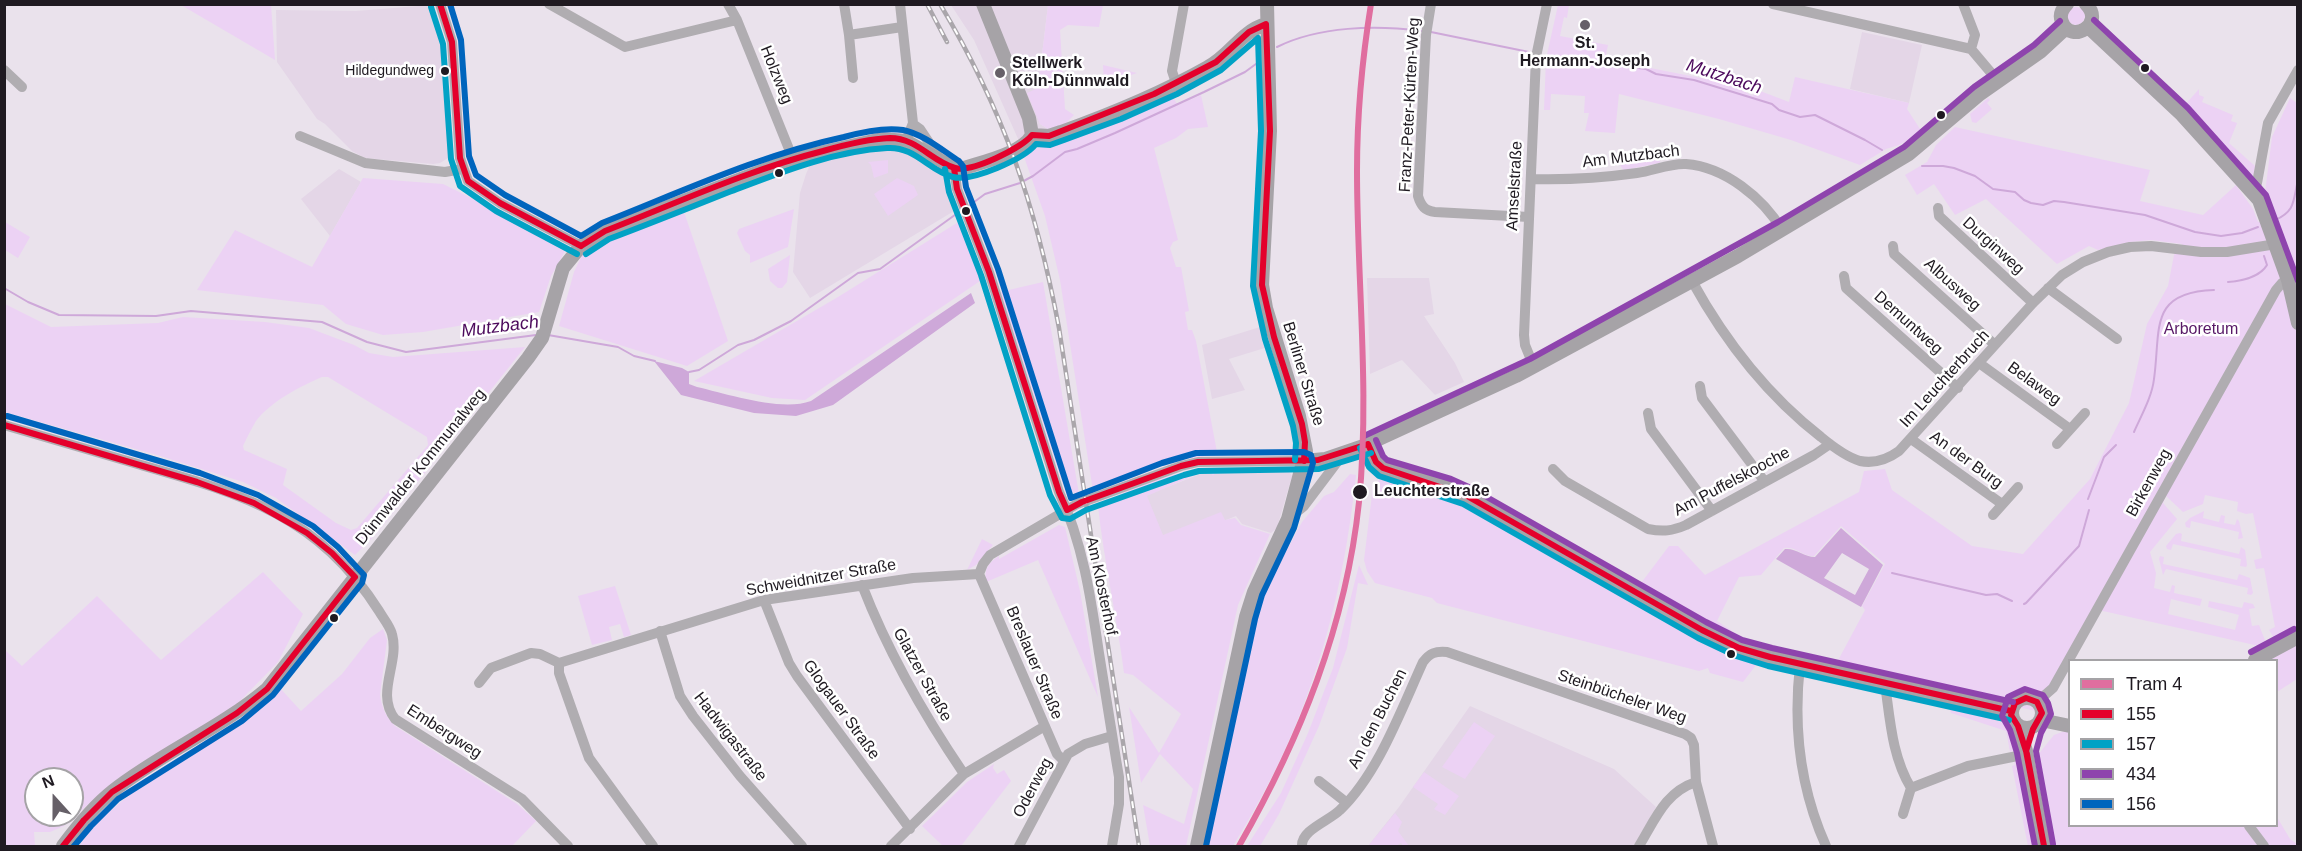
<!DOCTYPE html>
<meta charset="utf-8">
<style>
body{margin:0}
#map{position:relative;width:2302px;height:851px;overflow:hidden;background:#eae2ec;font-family:Arial,sans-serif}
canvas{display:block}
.frame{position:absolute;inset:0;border:6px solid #1f1a21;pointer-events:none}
.legend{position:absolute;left:2068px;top:659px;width:210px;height:168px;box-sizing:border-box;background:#fff;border:2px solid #a5a3a6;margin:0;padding:8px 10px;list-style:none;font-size:18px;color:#1f1a21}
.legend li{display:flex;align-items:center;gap:12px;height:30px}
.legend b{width:30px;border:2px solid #a5a3a6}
.north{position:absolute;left:24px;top:767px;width:60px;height:60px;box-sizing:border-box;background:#fff;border:2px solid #a5a3a6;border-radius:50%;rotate:339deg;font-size:16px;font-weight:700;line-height:24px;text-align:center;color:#1f1a21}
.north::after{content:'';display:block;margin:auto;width:21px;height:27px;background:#666068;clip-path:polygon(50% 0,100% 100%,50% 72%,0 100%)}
</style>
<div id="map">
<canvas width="2302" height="851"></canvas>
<div class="frame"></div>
<ul class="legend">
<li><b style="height:8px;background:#e06e9f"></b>Tram 4</li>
<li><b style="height:8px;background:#e4002b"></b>155</li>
<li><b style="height:8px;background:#02a2c5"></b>157</li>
<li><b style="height:8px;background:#8e44ad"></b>434</li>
<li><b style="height:8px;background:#0065bd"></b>156</li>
</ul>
<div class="north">N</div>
</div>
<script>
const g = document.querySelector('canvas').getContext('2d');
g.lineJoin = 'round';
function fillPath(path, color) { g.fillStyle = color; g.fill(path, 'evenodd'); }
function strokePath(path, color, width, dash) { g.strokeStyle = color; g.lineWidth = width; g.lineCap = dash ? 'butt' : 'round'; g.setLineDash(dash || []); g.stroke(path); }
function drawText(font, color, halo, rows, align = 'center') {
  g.font = font + ' Arial,sans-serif'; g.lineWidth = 5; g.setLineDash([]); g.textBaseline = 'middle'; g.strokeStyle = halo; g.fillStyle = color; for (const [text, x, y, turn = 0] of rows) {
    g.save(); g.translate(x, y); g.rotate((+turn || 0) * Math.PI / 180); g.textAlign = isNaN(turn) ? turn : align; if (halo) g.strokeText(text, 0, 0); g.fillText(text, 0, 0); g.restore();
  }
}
fillPath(new Path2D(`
 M431,5L443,35L446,47L451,149L448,158L440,163L433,164L365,158L352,151L325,124L317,119L277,62L276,10L356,11Z
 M951,5H1048L1038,88L1040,124L1048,129L1019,141L974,40Z
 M1862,32L1922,45L1909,103L1850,89Z
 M882,145L910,154L944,173L959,208L810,298L793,272L800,193L806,174L810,165L817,161Z
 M339,169L361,182L330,236L301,199Z
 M1367,278H1429L1434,314L1424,316L1455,363L1464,382L1435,395L1402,360L1370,374Z
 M1260,327L1268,347L1229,359L1245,390L1212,399L1202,345Z
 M1286,467L1292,476L1277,528L1271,533L1242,524L1236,516L1157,548L1137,499L1213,469Z
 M1470,706L1614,769L1656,807L1634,846H1368L1399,807Z`), '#e4d6e7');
fillPath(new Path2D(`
 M181,5H271L275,60Z
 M1048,5H1103L1099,27L1068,25L1060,30L1065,109L1074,115L1065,124L1048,129L1040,124L1027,93L1038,88Z
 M1558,5H1569L1567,18L1564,17L1560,36L1608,45L1605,59L1741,86V90L1753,96L1755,89L1789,102L1795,77L1909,103L1907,109L1922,132L1899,145L1886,149L1860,165L1791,140L1719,119L1619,94L1615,133L1585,131L1589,113H1584L1585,96L1551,94L1550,110H1544L1546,59Z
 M2067 16a9 9 0 1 1 18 0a9 9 0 1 1-18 0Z
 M1103,65L1137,73L1104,84Z
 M2199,89V95L2204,97L2202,102L2233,115L2231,121L2237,123L2229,143L2255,166L2254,174L2251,176H2248L2184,106Z
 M1169,92L1178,105L1201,95L1208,127L1188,129L1176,138L1154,148L1178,240L1173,242L1170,248L1176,267H1181L1189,311L1185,312L1188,330H1192L1196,341L1217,452L1212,455L1179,460L1093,491L1060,280L1045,216L1023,154L1114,117Z
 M1988,98L1990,100L1987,103L1992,109L1976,123L1972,122L1970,114Z
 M2290,98L2297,103V636L2277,643L2269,630L2275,627L2264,568L2256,569L2254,560L2262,558L2253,513L2246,514L2237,511L2238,502L2205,495L2203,504L2183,512L2166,496L2163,503L2177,519L2150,552L2156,573L2154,588L2170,592L2172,585L2175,586L2174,593L2202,599L2200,606L2171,599L2168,614L2235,630L2239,615L2208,607L2209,601L2242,608L2244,602L2253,604L2255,608L2249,609L2252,626L2259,625L2268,648L2094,609L2036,711L1835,666L1865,610L1862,606L1885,564L1841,526L1814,556C1803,557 1796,546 1784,548L1761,575L1739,577L1717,621L1731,630L1727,636L1638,587L1669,546H1678L1705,575L1859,492L1864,471L1885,469L1892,490L1972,546L2023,554L2090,479L2129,403L2147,324L2168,286L2174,255L2182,244L2151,240L2130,242L2098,250L2089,246L2057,264L1986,199L1955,215L1934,184L1917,195L1905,175L1927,162L1936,145L1955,127L2150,170L2140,201L2203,215L2236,185L2253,209L2258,222L2273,217L2265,193L2272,137Z
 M1626,154L1631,158L1654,161L1651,154L1660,158V163L1624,170C1620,166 1619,163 1620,157Z
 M888,160V173L874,178L871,165L868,162Z
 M363,178L443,184L568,246L551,276L539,312L423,332L383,335L346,324L323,305L197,290L235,230L312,267Z
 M897,178L914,186L918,195L888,216L874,194Z
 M683,209L728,341L687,366L559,326L574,272L585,249Z
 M794,209L788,247L750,263V255L745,251L737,233L739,229Z
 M960,221L980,281L805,400L772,398L694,381L838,297Z
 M5,222L30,237L18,258L5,250Z
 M790,255L787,282L782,288H778L770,281L768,269Z
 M1043,282L1079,494L1069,491L1063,484L1000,292Z
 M5,304L51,327L158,323L183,317L265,322L309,328L354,345L369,353L393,357L525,347L376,534L355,555L276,498L243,482L157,455L5,412ZM322,377H328L427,437L428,445L357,528L351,530L336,523L283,485L287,469L244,450L243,446C247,438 251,429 256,421C270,402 301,386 322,377Z
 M1209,469L1147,496L1163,535L1221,512L1225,520L1235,518L1241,525L1270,534L1238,605L1186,846H1150L1143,805L1184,824L1193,789L1160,754L1141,783L1129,707L1159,753L1181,714L1133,675L1124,673C1117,617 1104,562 1098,506C1133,487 1173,470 1213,469L1215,473L1213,476Z
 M1350,474L1356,475C1341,614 1307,727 1233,846H1204L1256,607L1302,522L1324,496L1334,492Z
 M1384,478L1428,487L1450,494L1640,601L1760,660L1743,682L1710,673L1708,668L1699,671L1437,603L1432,598L1375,583L1367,571L1364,560L1373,486L1376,482Z
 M1474,487L1635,578L1630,585L1471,492Z
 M2204,511L2203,518L2219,522L2221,515L2225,516L2224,523L2235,525L2237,519L2239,521L2243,538L2238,539L2239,532L2191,521L2190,528L2186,527L2185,523L2190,518Z
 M1059,525L1065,527L1080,591L1098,697L1038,560L986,582C984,569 988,563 999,556V559Z
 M2180,533L2182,534L2181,541L2239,554L2241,547L2245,550L2247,565L2246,567L2240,566L2241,559L2173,544L2171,550L2167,549L2166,546L2176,534Z
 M982,539L993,545L976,565L967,570Z
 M2160,556L2164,557L2163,564L2237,580L2239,574L2250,578L2253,593L2251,595L2247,594L2248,588L2166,569L2163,575L2159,559Z
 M1359,565L1368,585L1358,583L1347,648L1319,726L1279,814L1260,846H1247L1281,793L1308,733L1333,668Z
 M263,572L303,614L278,662L239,702L199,731L102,792L64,826L50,832H34L35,846H5L4,649L22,666L97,596L161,660ZM36,779H72V815H36Z
 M615,586L631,635L624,637L620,624L609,627L612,640L592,645L578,596Z
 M383,629L387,640L380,695C382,708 386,717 395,726L517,804L536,821L512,846H79C116,792 186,761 238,724C253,714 266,700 279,687L301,711L342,674L370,638Z
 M2297,644V679L2277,692L2276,660H2268Z
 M1948,704L1971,708L1976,714L2010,725L2016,750L2010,752L2006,731L1951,713Z
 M1474,722L1495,736L1465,779L1442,767Z
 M2065,731L2069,732L2070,826H2276L2277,817L2290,839L2297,844V846H2052L2037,756L2054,735Z
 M2013,757L2023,761L2035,835L2034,842L2028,846L2012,766L2015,765Z
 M994,764L993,768L997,774L1004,770L1011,781L961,846H943L922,826L967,782Z
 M1424,772L1459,796L1445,815L1434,809L1438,804L1413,787Z
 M1395,813L1402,822L1398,831L1409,846H1403L1401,843L1396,846H1368Z`), '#ecd2f4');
fillPath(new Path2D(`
 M971,293L975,303L833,405L796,416L754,413L681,395L654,361L682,368L689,372V384L697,387C728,394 781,412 811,401Z
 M1841,528L1883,565L1861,607L1776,559L1785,549C1796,548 1804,557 1815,557ZM1842,553L1869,569L1855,595L1824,578Z`), '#cea8d9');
strokePath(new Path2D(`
 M1431,32L1529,52
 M1277,47C1319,26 1376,25 1421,31
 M1547,56L1646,69L1656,74L1694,80L1772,104L1779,110L1800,117L1815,115L1865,140L1882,150
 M1922,166H1943L1954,168L1975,176L1993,189L2015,192L2024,200L2031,203L2043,205L2054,201L2064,202L2145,215L2195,232L2221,236L2242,233L2258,227
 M970,205L985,194L1020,183L1033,176L1065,152L1077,149L1115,133L1204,92L1245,72L1260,61
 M2275,220C2296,211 2293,200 2298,180
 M2228,282C2241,281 2260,277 2267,265L2264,256
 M4,288L28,302L59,315L156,316L191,311L322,322L367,342L406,352L536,335
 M548,335L618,347L634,356L655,361
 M689,372L699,370L738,345L754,340L791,321L858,273L880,269L959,212
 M2134,432C2141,416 2152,397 2154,379C2161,330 2148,292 2214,290
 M2088,499L2104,457L2116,445
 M1892,573L1986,595L1997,594L2012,601
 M2024,604L2026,603L2079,546L2089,510`), '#cea8d9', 2);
strokePath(new Path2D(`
 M440,4L452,42L460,158L468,181L500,203L581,246
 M549,4L625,47L737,20
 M728,4L737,20L793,159
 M844,4L849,35
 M900,4L913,123L906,141
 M1431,4L1426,35L1418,196C1421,206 1425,211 1435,212L1529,217
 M1773,4L1971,49
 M1963,4L1975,35L1971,49L1998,81
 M4,70L22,87
 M853,78L849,35L902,27
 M1176,83L1172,71L1184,4
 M913,124L920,129L940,159
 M300,136L365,163L445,172L462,169
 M954,168L957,189L989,272L1059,492C1083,543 1091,599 1099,653C1106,695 1112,736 1119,777V804L1112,846
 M1531,179C1566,180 1601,178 1637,173C1653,171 1670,163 1686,164C1725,167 1763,198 1782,230
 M2251,189L2257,183L2268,123L2298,70
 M1938,208L1939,216L2033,303
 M1893,246L1894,254L1995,345
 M1844,276L1846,288L1958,388
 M1692,281C1725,341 1767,395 1821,437C1832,446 1846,457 1860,461C1875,464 1888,459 1899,451L2033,303L2062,275L2083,262L2108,252L2130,247L2151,246L2201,252H2227L2276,244
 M2048,288L2117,339
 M1979,363L2070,429
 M1534,367L1525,345L1524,335L1536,57L1547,4
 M1700,386L1702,398L1765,482
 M1648,413L1651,429L1712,511
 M4,425C50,438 95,452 141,465C242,494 318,515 379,611C383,618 390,626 392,634C400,663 375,693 395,719L522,799L568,846
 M1911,439L2002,504
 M2057,444L2085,413
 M1553,469L1565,481L1648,529C1663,532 1672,531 1686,525L1814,455L1830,444
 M1993,515L2018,487
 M1288,519L1304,506L1344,453
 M979,574L983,564L990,555L1077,504L1181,466L1198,462L1304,461
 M979,574L1057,754L1064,761
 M862,585C888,652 924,715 964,774
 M764,600L789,663L797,676L910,829
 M660,631L680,696L693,716L740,776L802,846
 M559,663V673L589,758L653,846
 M1800,665C1793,727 1800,788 1826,846
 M479,683L491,668L531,653L540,654L559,663L764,600L913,578L979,574
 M1885,684C1890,719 1892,757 1911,788L1903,814
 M2037,702L2053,688L2276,290L2282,283L2288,280
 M1319,781L1347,803
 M1911,788L1968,766L2027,754
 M2249,826L2264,846
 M891,846L964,774L1045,726
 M1019,846L1068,754L1085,744L1112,736
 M1302,846C1301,830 1329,821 1340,810C1378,774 1401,710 1423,662C1430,653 1435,651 1447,652L1685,734L1691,738L1694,745L1696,782L1713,846
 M1639,846C1655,820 1665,792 1696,782`), '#b0adb1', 10);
strokePath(new Path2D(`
 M983,4L1029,118L1032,135
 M2067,4C2062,9 2059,15 2062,22C2071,45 2106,24 2086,4
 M2088,27L2182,115L2259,200L2288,280L2298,323
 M1032,135L1049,136L1061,132C1111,114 1162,93 1208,67C1231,55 1240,32 1266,24
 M1368,444L1376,462L1383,468L1448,488L1467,496L1702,630L1739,648L1770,657L2011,711
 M1304,461L1325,459L1366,445L1516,376L1738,256L1909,154L1980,94L2040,52L2066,28
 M2255,660L2298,637
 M2012 713a15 15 0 1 1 30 0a15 15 0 1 1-30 0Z
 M2041,720L2070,726
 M2018,726L2026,751L2044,846
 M63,846C77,827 94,806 113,791C161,753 220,729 267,689L528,358L542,338L563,268L581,246L605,231L793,159L882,139L906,141L954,168L961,169C981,162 1022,154 1032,135
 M1197,846L1246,617L1254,592L1288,519L1306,451L1299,416L1266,308L1262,285L1270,131L1267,4`), '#a6a3a7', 14);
const rail = new Path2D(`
 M927,4L947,42
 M940,4C1004,111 1036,206 1059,328L1139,846`);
strokePath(rail, '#aaa6ab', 4.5);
strokePath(rail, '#fff', 2, [7]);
strokePath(new Path2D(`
 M440,4L452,42L460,158L468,181L500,203L581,246
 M954,168L957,189L989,272L1059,492L1067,510L1082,502L1181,466L1198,462L1318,460L1368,444
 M581,246L605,231C677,203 748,170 823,151C844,145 867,139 890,138C917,138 931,161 955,168C971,173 1022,148 1032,135L1049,136L1154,94L1216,62L1249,32L1266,24L1270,131L1262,285L1274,337L1302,424L1305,442L1304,461
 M4,425L197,482L254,503L307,533L332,553L355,577
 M1368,444L1376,462L1383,468L1467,496L1702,630L1739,648L1770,657L2011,711
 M2026,698L2037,702L2042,713L2033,729L2026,751L2018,726L2011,715L2015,703Z
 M2026,751L2027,754L2044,846Z
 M63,846L84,820L112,792L237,713L267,689L355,577`), '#e4002b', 6);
strokePath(new Path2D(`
 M431,7L443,44L451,159L460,186L496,211L577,254
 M945,169L949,192L981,275L1050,495L1062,518L1070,519L1086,510L1184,475L1199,471L1319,469L1371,453
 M586,254L609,239C649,224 689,208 729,192C779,173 833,151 887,148C915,146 929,171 953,177C972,182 1024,159 1036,144L1050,145L1064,140L1121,119L1177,94L1221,70L1258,38L1261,131L1253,286L1265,339L1293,426L1296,443L1295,460
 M1360,448L1369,467L1379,476L1463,504L1698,638L1736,656L1768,666L2009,720`), '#02a2c5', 6);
strokePath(new Path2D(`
 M2094,20L2188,108L2266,195L2298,281
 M1364,436L1530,359L1778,222L1904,147L1974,87L2034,45L2060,21
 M1376,440L1383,456L1387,460L1451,479L1471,488L1706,622L1742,640L1772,648L2013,702
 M2251,652L2294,629
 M2035,846L2017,753L2010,730L2002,716L2008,697L2025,689L2043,695L2048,703L2051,714L2041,733L2036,751L2053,844`), '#8e44ad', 6);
strokePath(new Path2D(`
 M450,4L461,40L469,156L476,175L505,195L581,236L602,223C681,192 760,155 844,137C862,132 884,127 903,130C923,134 942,150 959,161L963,166L966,187L998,269L1071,498L1162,463L1196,453L1304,452L1311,455L1313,463L1294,528L1262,595L1255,619L1206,846
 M7,416L200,473L258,495L313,526L338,547L364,575L362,583L273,695L242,721L118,799L91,826L74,846`), '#0065bd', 6);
strokePath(new Path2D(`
 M1239,846C1300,739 1346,626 1359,502C1370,392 1357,281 1357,171C1357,115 1362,60 1371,4`), '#e06e9f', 6);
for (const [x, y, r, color] of [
 [1585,25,6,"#666068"],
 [2145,68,5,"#1f1a21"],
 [445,71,5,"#1f1a21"],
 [1000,73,6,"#666068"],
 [1941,115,5,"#1f1a21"],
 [779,173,5,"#1f1a21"],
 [966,211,5,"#1f1a21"],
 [1360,492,8,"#1f1a21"],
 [334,618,5,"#1f1a21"],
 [1731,654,5,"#1f1a21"]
]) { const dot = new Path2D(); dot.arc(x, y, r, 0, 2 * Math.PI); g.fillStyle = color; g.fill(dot); strokePath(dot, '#fff', 2); }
drawText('14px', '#1f1a21', '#fff', [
 ["Hildegundweg",434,71]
], 'right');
drawText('bold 16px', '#1f1a21', '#fff', [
 ["St.",1585,44],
 ["Hermann-Joseph",1585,62],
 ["Stellwerk",1012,64,"left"],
 ["Köln-Dünnwald",1012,82,"left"]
]);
drawText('16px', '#1f1a21', '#fff', [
 ["Holzweg",776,75,68],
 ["Franz-Peter-Kürten-Weg",1410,105,-87],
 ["Am Mutzbach",1631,157,-7],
 ["Amselstraße",1515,186,-87],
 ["Durginweg",1993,246,42],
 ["Albusweg",1952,285,42],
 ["Demuntweg",1908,323,42],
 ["Berliner Straße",1303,374,73],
 ["Im Leuchterbruch",1945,379,-48],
 ["Belaweg",2034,384,36],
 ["An der Burg",1966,460,36],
 ["Dünnwalder Kommunalweg",421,467,-51],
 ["Am Puffelskooche",1732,482,-28],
 ["Birkenweg",2149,483,-61],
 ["Schweidnitzer Straße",821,578,-10],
 ["Am Klosterhof",1101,586,78],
 ["Breslauer Straße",1034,663,67],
 ["Glatzer Straße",922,675,61],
 ["Steinbücheler Weg",1622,697,19],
 ["Glogauer Straße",841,710,54],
 ["An den Buchen",1378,719,-63],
 ["Embergweg",444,732,33],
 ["Hadwigastraße",730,737,52],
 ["Oderweg",1033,788,-62]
]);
drawText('16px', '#571866', '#fff', [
 ["Arboretum",2201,330]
]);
drawText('bold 16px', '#1f1a21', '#fff', [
 ["Leuchterstraße",1374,492]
], 'left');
drawText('italic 18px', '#4c0a5c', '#fff', [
 ["Mutzbach",1724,77,18],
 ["Mutzbach",500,327,-7]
]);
</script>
